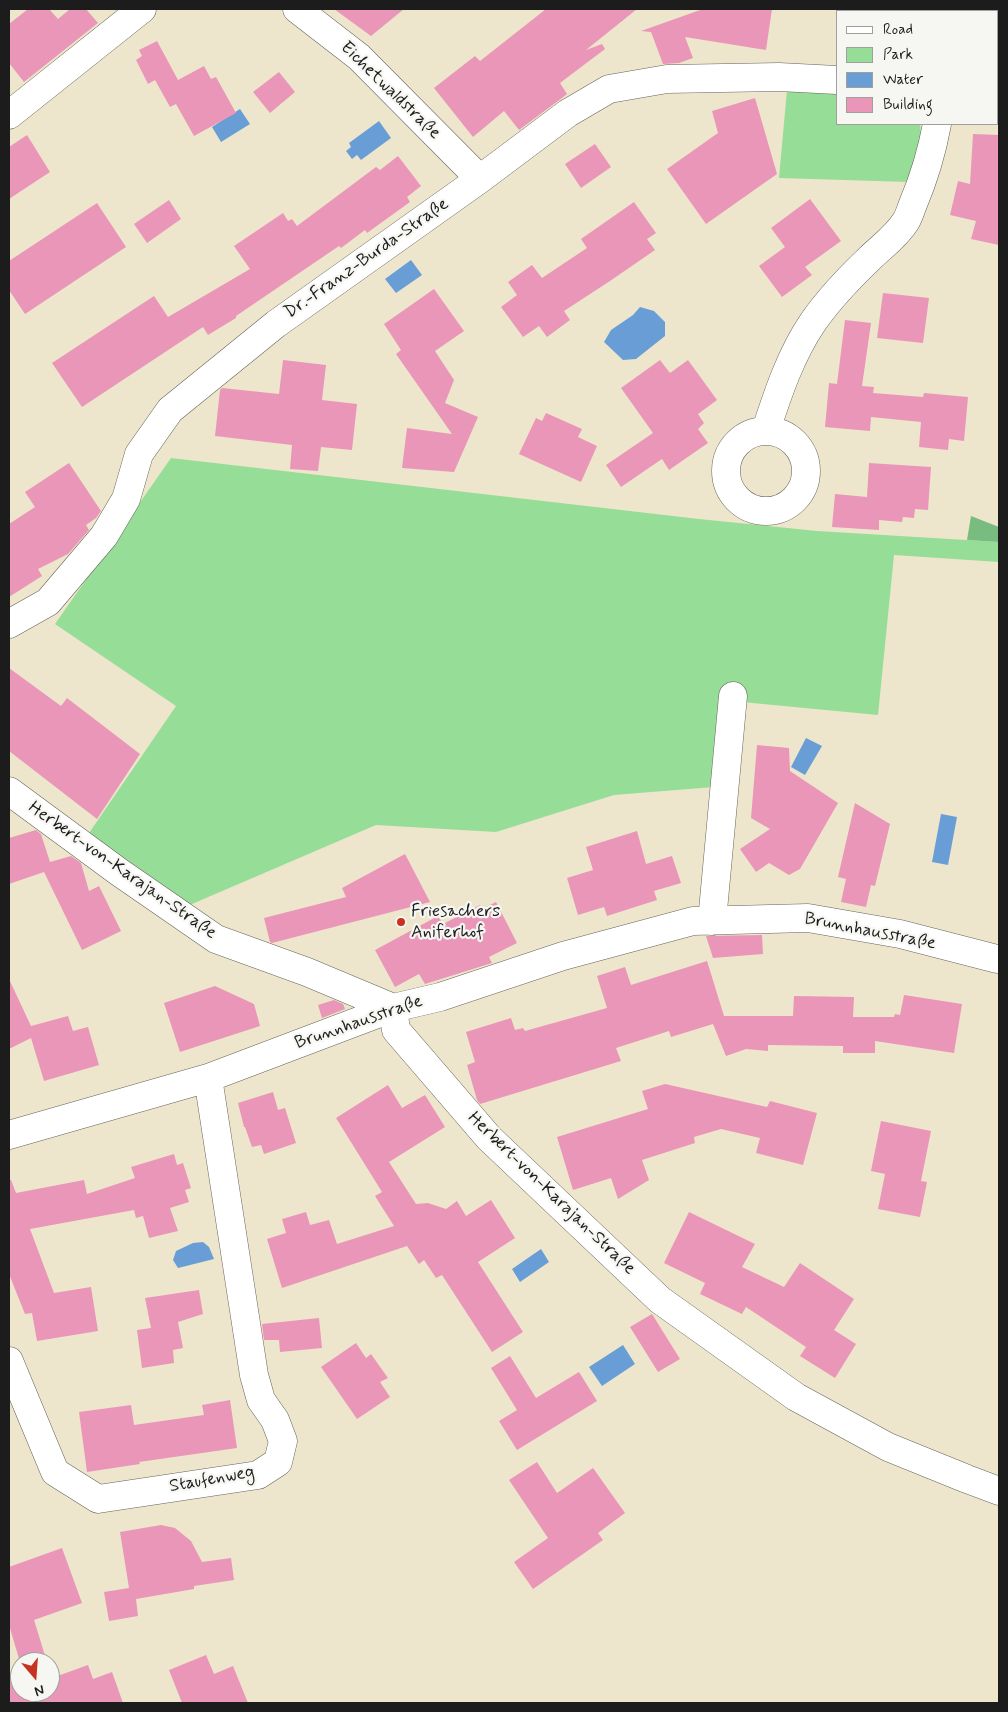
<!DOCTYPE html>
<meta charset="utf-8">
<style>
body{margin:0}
#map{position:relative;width:1008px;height:1712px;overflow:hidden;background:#ede6cc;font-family:Mynerve,sans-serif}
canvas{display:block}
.frame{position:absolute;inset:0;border:10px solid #1c1c1c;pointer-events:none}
.legend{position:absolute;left:836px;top:10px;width:162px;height:115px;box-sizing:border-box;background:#f6f6f2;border:1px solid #9f9f9c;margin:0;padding:6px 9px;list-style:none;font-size:15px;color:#1c1c1c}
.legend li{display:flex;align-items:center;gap:10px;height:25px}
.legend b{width:25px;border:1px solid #9f9f9c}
.north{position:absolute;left:10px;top:1652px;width:50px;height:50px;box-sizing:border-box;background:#f6f6f2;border:1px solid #9f9f9c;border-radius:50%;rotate:162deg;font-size:14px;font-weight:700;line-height:20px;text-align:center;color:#1c1c1c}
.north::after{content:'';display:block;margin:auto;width:18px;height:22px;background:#c8321e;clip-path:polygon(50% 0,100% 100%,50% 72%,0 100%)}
</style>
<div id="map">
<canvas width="1008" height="1712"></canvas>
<div class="frame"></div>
<ul class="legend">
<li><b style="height:6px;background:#fff"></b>Road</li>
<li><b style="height:14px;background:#96dd97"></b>Park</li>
<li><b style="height:14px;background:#699dd5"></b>Water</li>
<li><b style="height:14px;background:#ea96b8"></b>Building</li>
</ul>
<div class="north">N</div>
</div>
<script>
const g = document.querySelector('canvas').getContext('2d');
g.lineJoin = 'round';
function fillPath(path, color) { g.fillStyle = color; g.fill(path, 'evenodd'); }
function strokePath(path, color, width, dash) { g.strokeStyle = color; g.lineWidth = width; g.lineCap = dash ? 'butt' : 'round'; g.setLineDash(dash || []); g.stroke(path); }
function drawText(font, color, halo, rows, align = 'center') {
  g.font = font + ' Mynerve,sans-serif'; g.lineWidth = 4.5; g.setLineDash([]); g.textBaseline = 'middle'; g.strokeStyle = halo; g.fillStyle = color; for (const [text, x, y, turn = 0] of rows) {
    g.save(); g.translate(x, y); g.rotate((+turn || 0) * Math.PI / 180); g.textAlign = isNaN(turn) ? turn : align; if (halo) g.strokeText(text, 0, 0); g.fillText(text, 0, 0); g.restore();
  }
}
fillPath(new Path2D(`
 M787,90L837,92V124H920L922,141L909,182L779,178Z
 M171,458L699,519L817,531L999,542V562L894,555L878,715L721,700L714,787L614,795L496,832L376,825L185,907L87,836L176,706L55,624Z`), '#96dd97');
fillPath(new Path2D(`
 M971,516L999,527V542L967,540Z`), '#78bc80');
fillPath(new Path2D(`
 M240,109L250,124L221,142L212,127Z
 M379,121L391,138L361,160L357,155L352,159L346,151L351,147L349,143Z
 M411,260L422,275L396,293L385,279Z
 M640,307L654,311L665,322V336L636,359L623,360L604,342L611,330L633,315Z
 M806,738L822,746L805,775L791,767Z
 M941,814L957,817L948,865L932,862Z
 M203,1242L209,1247L214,1259L178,1268L173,1260L176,1251L193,1243Z
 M541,1249L549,1262L520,1282L512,1269Z
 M623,1345L635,1364L602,1386L589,1367Z`), '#699dd5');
fillPath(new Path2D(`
 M28,9H49L58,19L70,9H86L98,23L24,82L9,63V24Z
 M334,9H404L371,36Z
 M546,9H637L586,50L602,44L605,49L560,83L567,94L562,98L519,130L504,111L473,137L434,88L475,56L480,61Z
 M703,9H772L766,50L685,37L693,58L679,63L663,64L651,32L641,31Z
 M157,41L178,80L204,66L211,79L216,77L236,113L194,136L176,104L170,107L155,80L148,84L136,60L142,56L139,50Z
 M279,72L295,92L270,113L253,92Z
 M755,98L777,174L706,224L667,169L718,133L712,111Z
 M973,134L999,135V245L971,239L976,221L950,215L958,181L970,184Z
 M27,135L50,172L9,199V147Z
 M595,144L611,167L581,188L565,164Z
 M398,156L421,186L407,197L410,202L367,233L365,230L341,248L339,246L236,316V318L208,335L203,327L82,407L52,363L154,296L168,317L250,269L234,246L283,213L288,221L292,219L297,226L376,167L380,170Z
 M810,199L841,241L805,267L812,275L782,297L759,266L785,247L771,228Z
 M169,200L181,219L147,243L134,224Z
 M634,202L656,233L647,239L655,250L610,281L564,311L570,320L547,337L539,326L523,337L501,307L517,295L508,282L532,265L542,278L587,248L581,239Z
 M97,203L126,247L25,314L9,290V261Z
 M434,289L464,331L435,351L454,380L445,403L478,417L454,472L402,468L407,428L452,434L396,354L401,350L384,324Z
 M883,293L929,298L923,343L877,338Z
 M845,320L871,323L862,386L874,387L873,393L923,397L924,393L968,397L964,441L949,439L948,450L919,447L921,422L871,417L870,431L825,427L829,383L837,384Z
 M283,360L326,365L322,400L357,404L352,450L321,447L318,471L290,469L292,445L215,436L220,390L222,388L279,394Z
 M660,360L670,373L688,360L717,400L698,414L704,423L698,429L708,443L669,470L662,459L621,487L606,465L653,433L621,388Z
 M546,413L582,429L578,437L597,446L581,482L519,454L536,418L542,421Z
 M69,463L101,511L96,518L86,525L89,530L68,554L38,569L42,576L9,597V524L35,507L25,492Z
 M869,463L931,467L928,510L915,509L914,518L903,517L902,522L879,520V530L832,527L835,494L867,497Z
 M9,668L61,706L67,698L140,754L97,819L9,751Z
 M757,745L789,748L790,771L838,803L800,869L789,875L769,863L756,872L740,849L770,829L751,818Z
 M855,803L890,824L875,886L871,885L866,907L841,902L846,879L838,877Z
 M36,830L41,834L50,862L71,856L81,863L89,891L99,886L121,931L82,950L44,872L9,884V838Z
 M637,831L646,864L672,856L681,883L654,891L657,900L607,916L604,907L578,915L567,878L593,870L586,847Z
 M405,854L430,902L272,943L270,942L264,918L346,897L342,888Z
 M496,902L517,943L489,957L492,963L425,984L419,974L395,987L375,950L438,916L443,924L480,905L482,909Z
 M762,935L763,954L713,958L706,936Z
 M707,961L724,1016H793L794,996L854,997L853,1017H894L895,1014L900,1015L904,995L962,1004L954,1053L875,1041V1053H843V1046L768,1045V1051L746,1049L726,1056L713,1024L671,1037L669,1031L616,1048L621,1061L480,1104L477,1100L467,1065L475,1062L466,1032L511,1018L515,1030L523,1028L525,1031L607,1008L597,976L625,967L631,985Z
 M9,979L31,1026L68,1016L73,1031L88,1027L99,1065L44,1081L31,1038L9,1049Z
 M215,986L254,1004L260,1026L180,1052L164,1003Z
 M334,1000L343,1004L345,1009L322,1018L318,1005Z
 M665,1084L767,1107L770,1101L817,1113L803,1165L756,1153L760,1138L721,1129L694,1137L695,1143L642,1160L649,1180L618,1199L611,1178L573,1190L557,1137L648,1109L642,1091Z
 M388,1085L402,1108L425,1095L445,1127L389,1162L416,1204L428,1203L446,1209L457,1201L466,1216L491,1200L515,1238L478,1262L523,1332L492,1352L442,1275L436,1278L424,1260L419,1264L407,1246L282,1288L267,1239L286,1233L282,1219L306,1212L310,1225L329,1220L337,1244L394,1226L375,1196L382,1192L336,1118Z
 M273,1092L278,1110L285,1108L296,1143L264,1154L261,1145L252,1147L245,1127H244L238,1103Z
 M881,1121L931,1131L921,1181L927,1182L920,1217L878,1209L885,1174L871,1171Z
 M174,1154L177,1165L183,1163L191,1188L185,1190L189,1202L170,1208L178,1231L149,1238L143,1216L136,1218L134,1210L30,1229L54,1293L91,1287L98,1331L37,1341L32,1313L25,1314L9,1274V1180H11L16,1193L84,1180L87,1194L135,1178L131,1167Z
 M689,1212L755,1244L742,1267L784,1287L800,1263L854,1299L834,1330L856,1344L835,1378L800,1356L806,1347L746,1307L742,1314L700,1294L705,1283L664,1263Z
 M199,1290L203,1314L178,1322L183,1348L173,1350L174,1363L142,1368L137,1330L151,1328L145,1298Z
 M652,1314L680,1359L658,1372L630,1327Z
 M319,1318L322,1348L280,1352L279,1340H264L262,1324Z
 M356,1343L366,1358L371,1354L388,1378L380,1382L390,1397L357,1419L321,1367Z
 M510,1356L536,1398L579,1372L597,1401L517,1450L499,1421L517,1410L491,1368Z
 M230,1400L237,1448L139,1462L140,1464L87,1472L79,1412L131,1405L134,1425L204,1415L202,1405Z
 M537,1462L557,1493L593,1468L625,1513L598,1533L603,1540L533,1589L514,1562L548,1538L509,1480Z
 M161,1525L175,1528L191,1541L202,1562L231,1558L234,1580L194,1586V1589L136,1599L138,1616L109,1621L104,1592L129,1588L120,1532Z
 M62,1548L82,1603L34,1620L47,1662H20L9,1625V1567Z
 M206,1655L214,1674L233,1666L248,1703H182L169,1670Z
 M88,1665L93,1679L112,1672L123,1703H9V1673L20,1672V1692H50V1672L52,1678Z`), '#ea96b8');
const street = new Path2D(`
 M297,9L359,57L480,179
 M997,86H999
 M9,115L142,9
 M766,430C778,393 791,354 813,322C829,299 848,279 869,259C881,247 896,237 906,221C909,216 911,209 913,204C924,178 932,151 937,124
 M726 471a40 40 0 1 1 80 0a40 40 0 1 1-80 0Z
 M9,624L48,602L104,536L126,499L139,454L170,410L276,324L480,179L568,113L609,89L667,79L779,77L837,80
 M9,791L119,872L216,939L307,972L393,1008
 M712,921L733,696
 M393,1008L396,1030L489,1138L660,1300L796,1397L888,1447L967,1479L999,1491
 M9,1135L208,1078L393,1008L440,997L563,956L693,921L808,918L900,934L997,959
 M9,1361L55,1472L98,1499L258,1475L278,1462L283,1441L275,1420L261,1400L254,1375L208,1078`);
strokePath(street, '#65635a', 29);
strokePath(street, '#fff', 28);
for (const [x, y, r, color] of [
 [401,922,5,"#c8321e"]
]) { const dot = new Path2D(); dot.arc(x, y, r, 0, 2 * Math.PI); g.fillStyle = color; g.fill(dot); strokePath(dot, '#f6f6f2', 2); }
drawText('18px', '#1c1c1c', '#f6f6f2', [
 ["Eichetwaldstraße",390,91,44],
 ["Dr.-Franz-Burda-Straße",367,259,-35],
 ["Herbert-von-Karajan-Straße",122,871,35],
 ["Brunnhausstraße",870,932,11],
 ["Brunnhausstraße",359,1023,-19],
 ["Herbert-von-Karajan-Straße",551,1194,44],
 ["Staufenweg",212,1480,-10]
]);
drawText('18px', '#1c1c1c', '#f6f6f2', [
 ["Friesachers",411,912],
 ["Aniferhof",411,933]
], 'left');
</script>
